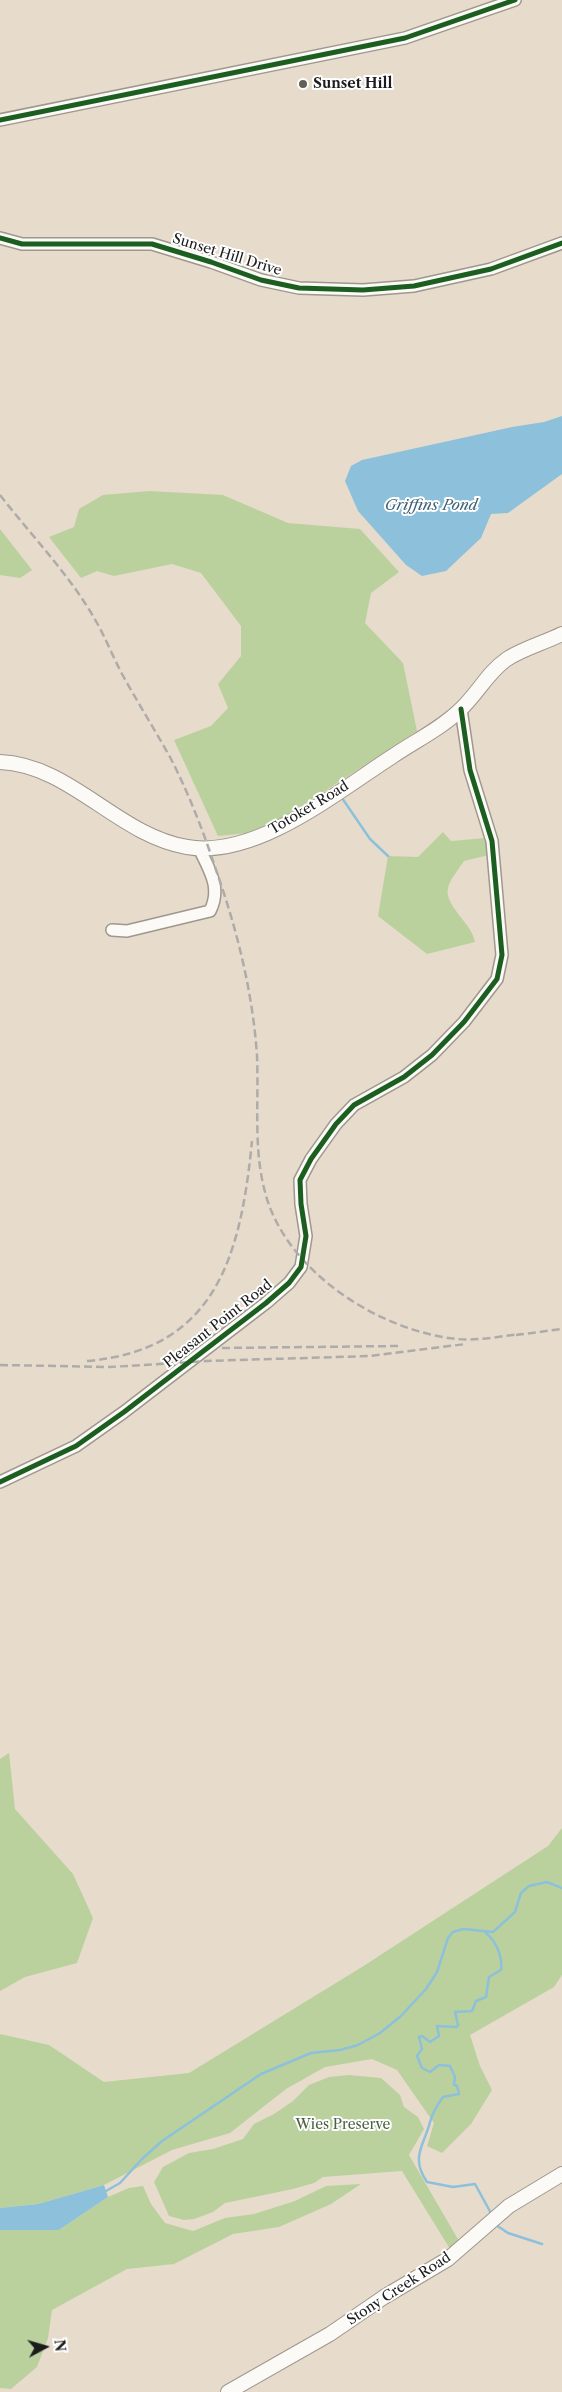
<!DOCTYPE html>
<style>
body{margin:0}
#map{position:relative;width:562px;height:2392px;overflow:hidden;background:#e7dbcb;font-family:"Libre Caslon Text",serif}
canvas{display:block}
.north{position:absolute;left:20px;top:2322px;width:50px;height:50px;-webkit-text-stroke:4px #fff;paint-order:stroke;rotate:84deg;font-size:14px;font-weight:700;line-height:20px;text-align:center;color:#1c1c1c}
.north::after{content:'';display:block;margin:auto;width:18px;height:22px;background:#1c1c1c;clip-path:polygon(50% 0,100% 100%,50% 72%,0 100%)}
</style>
<div id="map">
<canvas width="562" height="2392"></canvas>
<div class="north">N</div>
</div>
<script>
const g = document.querySelector('canvas').getContext('2d');
g.lineJoin = 'round';
function fillPath(path, color) { g.fillStyle = color; g.fill(path, 'evenodd'); }
function strokePath(path, color, width, dash) { g.strokeStyle = color; g.lineWidth = width; g.lineCap = dash ? 'butt' : 'round'; g.setLineDash(dash || []); g.stroke(path); }
function drawText(font, color, halo, rows, align = 'center') {
  g.font = font + ' "Libre Caslon Text",serif'; g.lineWidth = 4; g.setLineDash([]); g.textBaseline = 'middle'; g.strokeStyle = halo; g.fillStyle = color; for (const [text, x, y, turn = 0] of rows) {
    g.save(); g.translate(x, y); g.rotate((+turn || 0) * Math.PI / 180); g.textAlign = isNaN(turn) ? turn : align; if (halo) g.strokeText(text, 0, 0); g.fillText(text, 0, 0); g.restore();
  }
}
fillPath(new Path2D(`
 M149,491L223,495L288,523L360,529L399,572L371,593L365,623L403,663L417,731L288,815L248,833L218,836L174,740L211,726L228,708L218,684L241,656V626L201,573L172,564L114,576L97,571L81,578L49,537L74,527L79,509L103,495Z
 M0,529L32,570L20,578L0,575Z
 M443,832L451,841L486,838L489,855L464,861C459,869 450,879 448,888C444,906 472,923 475,942L427,954L378,916L388,856L418,857Z
 M9,1753L15,1809L73,1874L93,1918L77,1963L25,1977L0,1991V1759Z
 M562,1828V1975L554,1987L470,2035L480,2066L492,2090L471,2124L442,2153L427,2146L434,2123L397,2070L372,2059L325,2067L286,2089L230,2133L172,2150L104,2185L38,2204L0,2208V2034L49,2045L104,2082L189,2073L362,1967L548,1846Z
 M349,2075L381,2078L400,2095L404,2107L418,2117L424,2129L409,2155L459,2241L450,2249L402,2171L323,2177L314,2183L293,2189L225,2203L213,2212L194,2219L184,2220L169,2216L154,2182L163,2167L189,2153L213,2149L243,2139L254,2124L274,2114L293,2101L309,2085L329,2077Z
 M361,2184L331,2204L279,2227L233,2234L174,2264L127,2269L52,2310L48,2338L37,2367L11,2389L0,2388V2230H59L108,2197L129,2188L143,2186L151,2204L165,2223L193,2231L225,2218L254,2214L295,2201L326,2186Z`), '#bad19e');
fillPath(new Path2D(`
 M562,416V474L508,513L491,514L481,538L446,571L422,576L406,565L358,511L345,481L351,466L362,460L512,427L544,422Z
 M104,2185L108,2197L59,2230H0V2208L38,2204Z`), '#8dc1db');
strokePath(new Path2D(`
 M342,798L370,839L388,856
 M486,1933C496,1941 503,1957 501,1970L489,1977L486,1997L476,2001L472,2011L455,2012L458,2025L456,2027L437,2026L439,2036L430,2042L422,2036L419,2037L422,2049L417,2056L422,2068L430,2072L439,2065L450,2066L455,2077L454,2085L457,2086L459,2094L443,2097C437,2105 433,2112 430,2122C424,2146 410,2157 427,2182L453,2187L475,2184L492,2215
 M106,2191L120,2183L142,2159L162,2141L261,2074L311,2053L340,2050L358,2045L380,2033L401,2016L426,1989L437,1972L448,1938L453,1932L463,1929L493,1932L515,1912L521,1893L529,1886L547,1882L562,1888
 M496,2225L508,2233L542,2244`), '#8dc1db', 2.5);
const minor = new Path2D(`
 M0,120L405,38L515,0
 M0,238L22,244H152L211,262L261,280L299,288L363,290L414,286L491,269L562,243
 M112,930L127,931L210,911C222,887 209,870 199,848
 M0,1482L76,1446L124,1412L266,1303L289,1283L301,1267L306,1236L301,1204L300,1180L311,1159L336,1124L354,1105L404,1077L432,1055L464,1022L497,979L502,955L492,841L470,770L461,709`);
const major = new Path2D(`
 M0,762C71,765 117,835 187,847C256,859 337,792 393,756C415,741 442,728 461,709C478,693 488,672 507,659C524,648 544,643 562,634
 M228,2392L330,2334L384,2297L448,2259L509,2206L562,2174`);
strokePath(minor, '#9e978d', 14);
strokePath(major, '#9e978d', 16);
strokePath(minor, '#fbfaf7', 11);
strokePath(major, '#fbfaf7', 14);
strokePath(new Path2D(`
 M0,495C31,535 67,572 93,616C104,634 112,655 122,674C138,703 155,730 171,759C189,794 204,833 216,870C237,929 253,994 257,1056C259,1101 253,1147 265,1192C285,1271 379,1331 457,1339C478,1341 501,1336 522,1334
 M516,1335L562,1329
 M222,1348L398,1346
 M87,1361C218,1350 241,1252 252,1141
 M0,1365L110,1367L206,1361L370,1356L466,1344`), '#aeacaa', 2.5, [8, 4]);
strokePath(new Path2D(`
 M0,120L405,38L515,0
 M0,238L22,244H152L211,262L261,280L299,288L363,290L414,286L491,269L562,243
 M0,1482L76,1446L124,1412L266,1303L289,1283L301,1267L306,1236L301,1204L300,1180L311,1159L336,1124L354,1105L404,1077L432,1055L464,1022L497,979L502,955L492,841L470,770L461,709`), '#1b5e20', 5);
for (const [x, y, r, color] of [
 [303,84,5,"#635f59"]
]) { const dot = new Path2D(); dot.arc(x, y, r, 0, 2 * Math.PI); g.fillStyle = color; g.fill(dot); strokePath(dot, '#fff', 2); }
drawText('bold 14px', '#1c1c1c', '#fff', [
 ["Sunset Hill",313,84]
], 'left');
drawText('14px', '#1c1c1c', '#fff', [
 ["Sunset Hill Drive",227,255,17],
 ["Totoket Road",309,808,-31],
 ["Pleasant Point Road",218,1324,-38],
 ["Stony Creek Road",399,2289,-33]
]);
drawText('14px', '#4c6141', '#fff', [
 ["Wies Preserve",343,2125]
]);
drawText('italic 15px', '#3e6175', '#fff', [
 ["Griffins Pond",431,506]
]);
</script>
